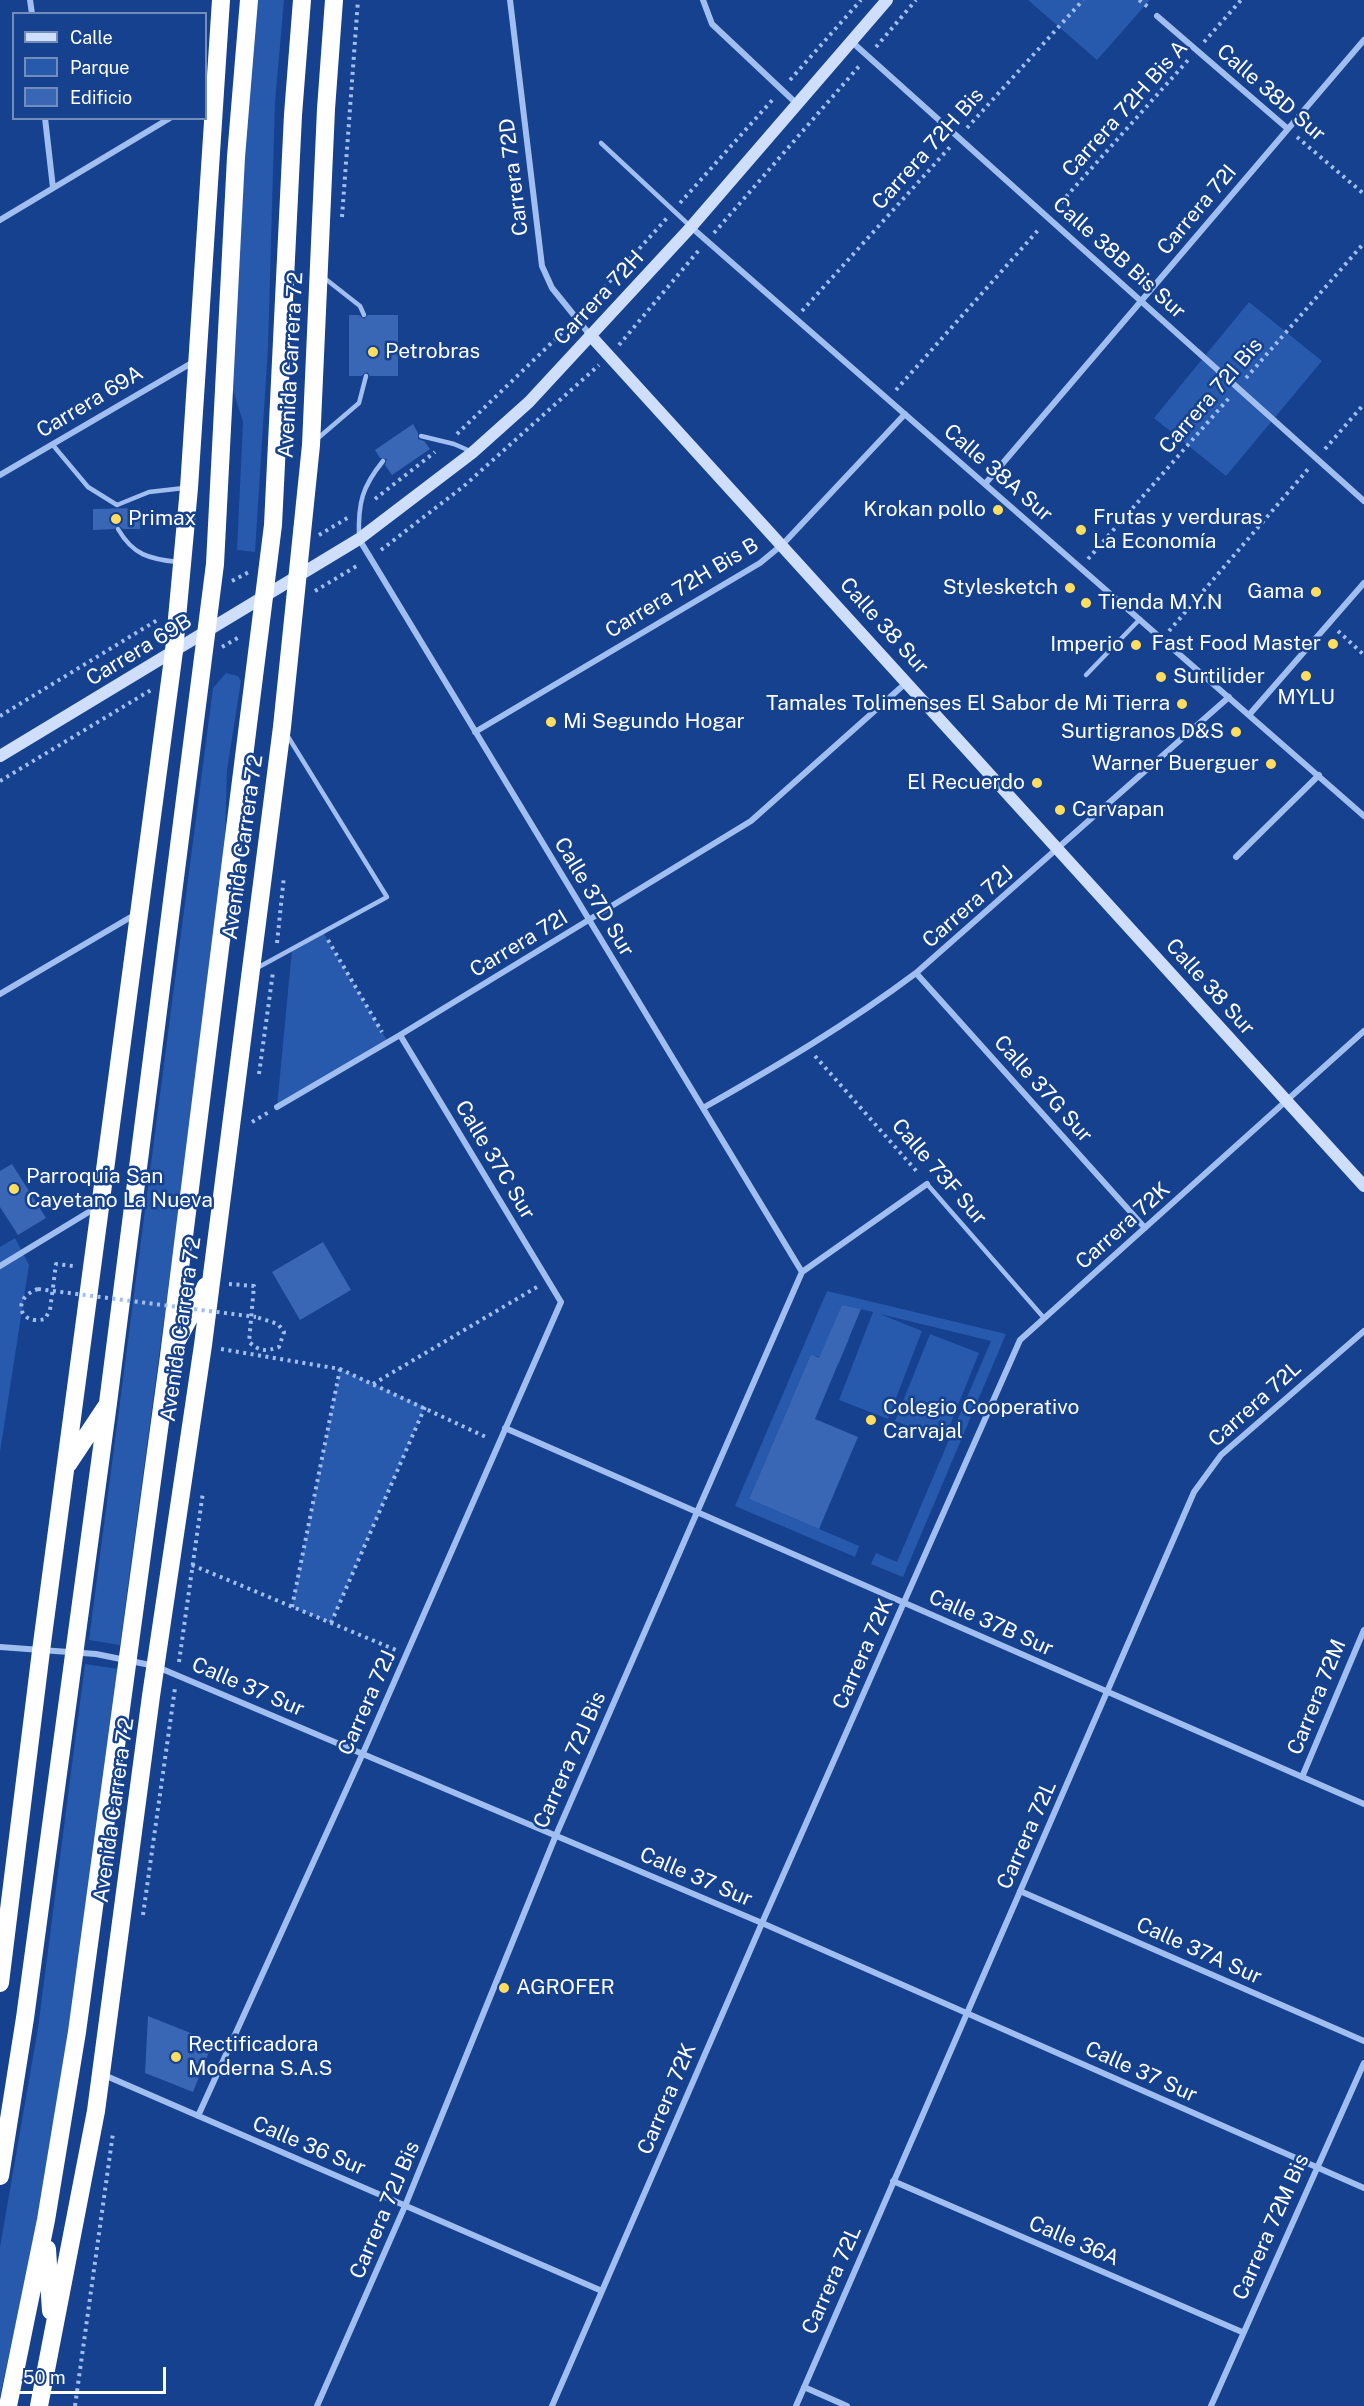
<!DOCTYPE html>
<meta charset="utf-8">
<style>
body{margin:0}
#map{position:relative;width:1364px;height:2406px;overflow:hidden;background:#15418e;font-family:"Public Sans",sans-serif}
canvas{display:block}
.legend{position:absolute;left:12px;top:12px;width:195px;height:108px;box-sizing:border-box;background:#15418e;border:2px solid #738dbb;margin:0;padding:8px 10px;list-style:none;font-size:18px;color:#fff}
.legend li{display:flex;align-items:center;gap:12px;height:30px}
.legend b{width:30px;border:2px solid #738dbb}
.scale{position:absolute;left:12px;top:2367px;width:154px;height:27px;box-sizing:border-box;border:3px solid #fff;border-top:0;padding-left:8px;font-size:18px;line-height:21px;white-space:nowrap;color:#fff;-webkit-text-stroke:4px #15418e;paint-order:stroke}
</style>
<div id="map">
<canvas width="1364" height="2406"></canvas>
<ul class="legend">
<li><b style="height:8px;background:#cedefb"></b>Calle</li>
<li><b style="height:16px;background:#2759ad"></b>Parque</li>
<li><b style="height:16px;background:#3967b5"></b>Edificio</li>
</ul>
<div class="scale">50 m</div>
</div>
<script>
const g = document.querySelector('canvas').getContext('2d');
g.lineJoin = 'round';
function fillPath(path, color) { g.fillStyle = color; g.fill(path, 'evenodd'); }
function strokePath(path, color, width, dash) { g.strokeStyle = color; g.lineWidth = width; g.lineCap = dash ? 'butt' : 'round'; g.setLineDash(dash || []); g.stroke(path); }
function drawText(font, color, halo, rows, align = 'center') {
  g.font = font + ' "Public Sans",sans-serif'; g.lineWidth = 5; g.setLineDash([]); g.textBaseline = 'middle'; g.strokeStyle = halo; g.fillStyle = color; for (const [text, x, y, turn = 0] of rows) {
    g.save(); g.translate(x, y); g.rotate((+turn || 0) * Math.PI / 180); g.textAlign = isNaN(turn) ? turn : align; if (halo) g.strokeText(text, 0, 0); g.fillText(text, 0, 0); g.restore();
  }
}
fillPath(new Path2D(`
 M254,0H284L275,102L268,347L255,552L237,550L243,422L233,390L246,103Z
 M1028,0H1150L1097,60Z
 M1249,302L1322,361L1226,476L1154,418Z
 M226,673L238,676L241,681L227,770L224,874L120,1645L89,1640L213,688Z
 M323,932L388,1042L277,1107L292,949Z
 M15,1238L29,1265L0,1452V1247Z
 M827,1291L1006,1334L903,1577L871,1564L876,1553L897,1562L991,1341L880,1314L922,1331L888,1419L839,1400L873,1312L842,1305L831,1332L849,1339L838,1365L811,1354L749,1499L859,1546L855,1557L735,1506Z
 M930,1334L979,1353L944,1440L895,1421Z
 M340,1369L425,1407L331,1623L292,1607Z
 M85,1664L118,1669L68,2048L34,2242L0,2396V2247L38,2028Z`), '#2759ad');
fillPath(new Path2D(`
 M349,315H359L364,319L368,315H398V376H370L367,372L361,376H349Z
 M413,424L418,433V439L424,441L430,449L392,475L385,465L387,459L380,458L375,450Z
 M140,508V529H123L118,525L114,529L93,530V509Z
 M12,1164L46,1218L18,1235L0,1207V1171Z
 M323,1242L351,1290L300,1320L272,1272Z
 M842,1305L861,1309L815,1419L858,1437L819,1529L749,1499L811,1354L819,1358Z
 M148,2016L213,2042L193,2092L145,2073Z`), '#3967b5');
strokePath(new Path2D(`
 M1139,0L1148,7
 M1204,42L1241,0
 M876,47L916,0
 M790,80L861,0
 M967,128L1083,0
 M1297,137L1364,194
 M680,203L775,97
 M1056,208L1189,59
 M342,217L358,0
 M714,233L861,64
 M584,310L667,218
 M802,311L950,147
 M619,345L699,250
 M1246,378L1364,243
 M896,390L1040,228
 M457,434L568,327
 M1325,449L1364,404
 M375,499L435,452
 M319,535L349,517
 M381,550L464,486L599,365
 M1088,559L1229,398
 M232,581L249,572
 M315,591L360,564
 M1169,631L1309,468
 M1338,631L1364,655
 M222,647L241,636
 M0,716L159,619
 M0,781L151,690
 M328,940L382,1032
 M277,943L284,876
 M815,1056L919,1174
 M259,1074L273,972
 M252,1122L269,1112
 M229,1284L254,1286L249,1342C259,1351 266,1352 279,1347L284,1332L278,1324L256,1317
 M38,1289C11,1298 19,1326 45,1319L50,1310L56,1264L73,1266
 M221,1349L340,1369L488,1438
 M373,1384L537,1287
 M192,1565L396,1650
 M292,1607L340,1369
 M331,1623L425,1407
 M179,1662L203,1492
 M143,1915L175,1688
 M75,2406L113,2133`), '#a0bef0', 4, [3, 4.5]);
strokePath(new Path2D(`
 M601,143L689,225
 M323,277L360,306L364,315
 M421,436L454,444L470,451
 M317,439L359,403L366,376
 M52,444L88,487L117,505
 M117,505L149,492L184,488
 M118,529C133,555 149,559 178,562
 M359,536C358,503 362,487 383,461
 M1086,675L1140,619
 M257,968L387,897L287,735
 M927,1184L1044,1318`), '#a0bef0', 4.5);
strokePath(new Path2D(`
 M30,0L32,14
 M510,0L542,266L552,288L590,335
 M703,0L712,24L797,104
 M1157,16L1288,129
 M852,42L1364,501
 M45,118L53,188
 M0,220L170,118
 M691,227L1364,816
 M0,475L195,361
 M985,484L1364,40
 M359,539L802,1272
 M1249,715L1364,583
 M475,732L760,563L783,544L905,414
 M1236,857L1319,775
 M916,973L1145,1228
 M0,994L136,914
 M277,1107L400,1035L751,821L907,682
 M703,1108C777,1066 848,1024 916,973L1229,697
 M0,1266L97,1207
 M505,1428L1364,1804
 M0,1647L96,1654L155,1666L762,1923L1364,2188
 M1302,1777L1364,1630
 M1020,1891L1364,2041
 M104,2075L602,2291
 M198,2116L363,1753L561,1302L400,1035
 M893,2181L1242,2332
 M804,2387L847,2406
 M317,2406L405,2206L556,1835L802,1272L927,1184
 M552,2406L762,1923L1020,1340L1364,1031
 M796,2406L1194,1492L1221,1455L1364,1331
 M1211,2406L1364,2063`), '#a0bef0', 6);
strokePath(new Path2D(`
 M590,335L1364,1186
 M0,756L359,539L472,453L529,402L691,227L887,0`), '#cedefb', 12);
strokePath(new Path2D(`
 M174,1346L206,1286
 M68,1464L106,1407
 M0,1983L41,1651L174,651L189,488L221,0
 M0,2176L25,2018L108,1403L215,564L236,157L249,0
 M47,2249L51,2311
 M8,2406L46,2220L77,2032L169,1356L273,525L293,115L302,0
 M39,2406L96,2111L151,1696L203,1345L282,727L311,445L326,109L334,0`), '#fff', 18);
strokePath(new Path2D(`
 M38,1289L256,1317`), '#a0bef0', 4, [3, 4.5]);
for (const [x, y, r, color] of [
 [373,352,6,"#ffdd5f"],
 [998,510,6,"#ffdd5f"],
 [116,519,6,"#ffdd5f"],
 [1081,530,6,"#ffdd5f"],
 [1070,588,6,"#ffdd5f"],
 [1316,592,6,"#ffdd5f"],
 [1086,603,6,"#ffdd5f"],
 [1333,644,6,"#ffdd5f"],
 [1136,645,6,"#ffdd5f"],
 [1306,676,6,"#ffdd5f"],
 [1161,677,6,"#ffdd5f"],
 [1182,704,6,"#ffdd5f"],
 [551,722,6,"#ffdd5f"],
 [1236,732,6,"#ffdd5f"],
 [1271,764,6,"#ffdd5f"],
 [1037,783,6,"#ffdd5f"],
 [1060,810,6,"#ffdd5f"],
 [14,1189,6,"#ffdd5f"],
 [871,1420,6,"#ffdd5f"],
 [504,1988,6,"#ffdd5f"],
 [176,2057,6,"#ffdd5f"]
]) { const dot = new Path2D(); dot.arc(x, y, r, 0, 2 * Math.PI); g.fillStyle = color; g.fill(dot); strokePath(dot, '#15418e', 2); }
drawText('21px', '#fff', '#15418e', [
 ["Calle 38D Sur",1271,93,41],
 ["Carrera 72H Bis A",1125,109,-48],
 ["Carrera 72H Bis",928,149,-48],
 ["Carrera 72D",514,177,-97],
 ["Carrera 72I",1197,210,-50],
 ["Calle 38B Bis Sur",1119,258,42],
 ["Carrera 72H",599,298,-47],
 ["Avenida Carrera 72",291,365,-87],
 ["Carrera 72I Bis",1211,396,-49],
 ["Carrera 69A",90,402,-31],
 ["Calle 38A Sur",998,473,41],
 ["Carrera 72H Bis B",682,588,-31],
 ["Calle 38 Sur",884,626,48],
 ["Carrera 69B",139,650,-31],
 ["Avenida Carrera 72",243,847,-82],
 ["Calle 37D Sur",594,897,59],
 ["Carrera 72J",968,907,-41],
 ["Carrera 72I",519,944,-31],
 ["Calle 38 Sur",1210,987,48],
 ["Calle 37G Sur",1043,1089,48],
 ["Calle 37C Sur",495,1160,59],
 ["Calle 73F Sur",939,1172,49],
 ["Carrera 72K",1123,1226,-42],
 ["Avenida Carrera 72",181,1329,-82],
 ["Carrera 72L",1255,1404,-42],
 ["Calle 37B Sur",991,1623,24],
 ["Carrera 72K",863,1654,-66],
 ["Calle 37 Sur",248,1687,23],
 ["Carrera 72M",1317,1697,-68],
 ["Carrera 72J",367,1703,-66],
 ["Carrera 72J Bis",570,1760,-66],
 ["Avenida Carrera 72",114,1810,-82],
 ["Carrera 72L",1027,1835,-66],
 ["Calle 37 Sur",696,1877,23],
 ["Calle 37A Sur",1199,1951,24],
 ["Calle 37 Sur",1141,2072,24],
 ["Carrera 72K",667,2099,-67],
 ["Calle 36 Sur",309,2146,23],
 ["Carrera 72J Bis",385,2210,-67],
 ["Carrera 72M Bis",1271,2227,-66],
 ["Calle 36A",1074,2241,23],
 ["Carrera 72L",832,2280,-66]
]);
drawText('21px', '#fff', '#15418e', [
 ["Petrobras",385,352],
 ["Krokan pollo",986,510,"right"],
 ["Frutas y verduras",1093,518],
 ["La Economía",1093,542],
 ["Primax",128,519],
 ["Stylesketch",1058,588,"right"],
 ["Gama",1304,592,"right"],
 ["Tienda M.Y.N",1098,603],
 ["Fast Food Master",1321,644,"right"],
 ["Imperio",1124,645,"right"],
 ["Surtilider",1173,677],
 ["MYLU",1306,698,"center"],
 ["Tamales Tolimenses El Sabor de Mi Tierra",1170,704,"right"],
 ["Mi Segundo Hogar",563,722],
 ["Surtigranos D&S",1224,732,"right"],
 ["Warner Buerguer",1259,764,"right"],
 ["El Recuerdo",1025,783,"right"],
 ["Carvapan",1072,810],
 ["Parroquia San",26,1177],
 ["Cayetano La Nueva",26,1201],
 ["Colegio Cooperativo",883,1408],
 ["Carvajal",883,1432],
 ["AGROFER",516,1988],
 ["Rectificadora",188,2045],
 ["Moderna S.A.S",188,2069]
], 'left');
</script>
